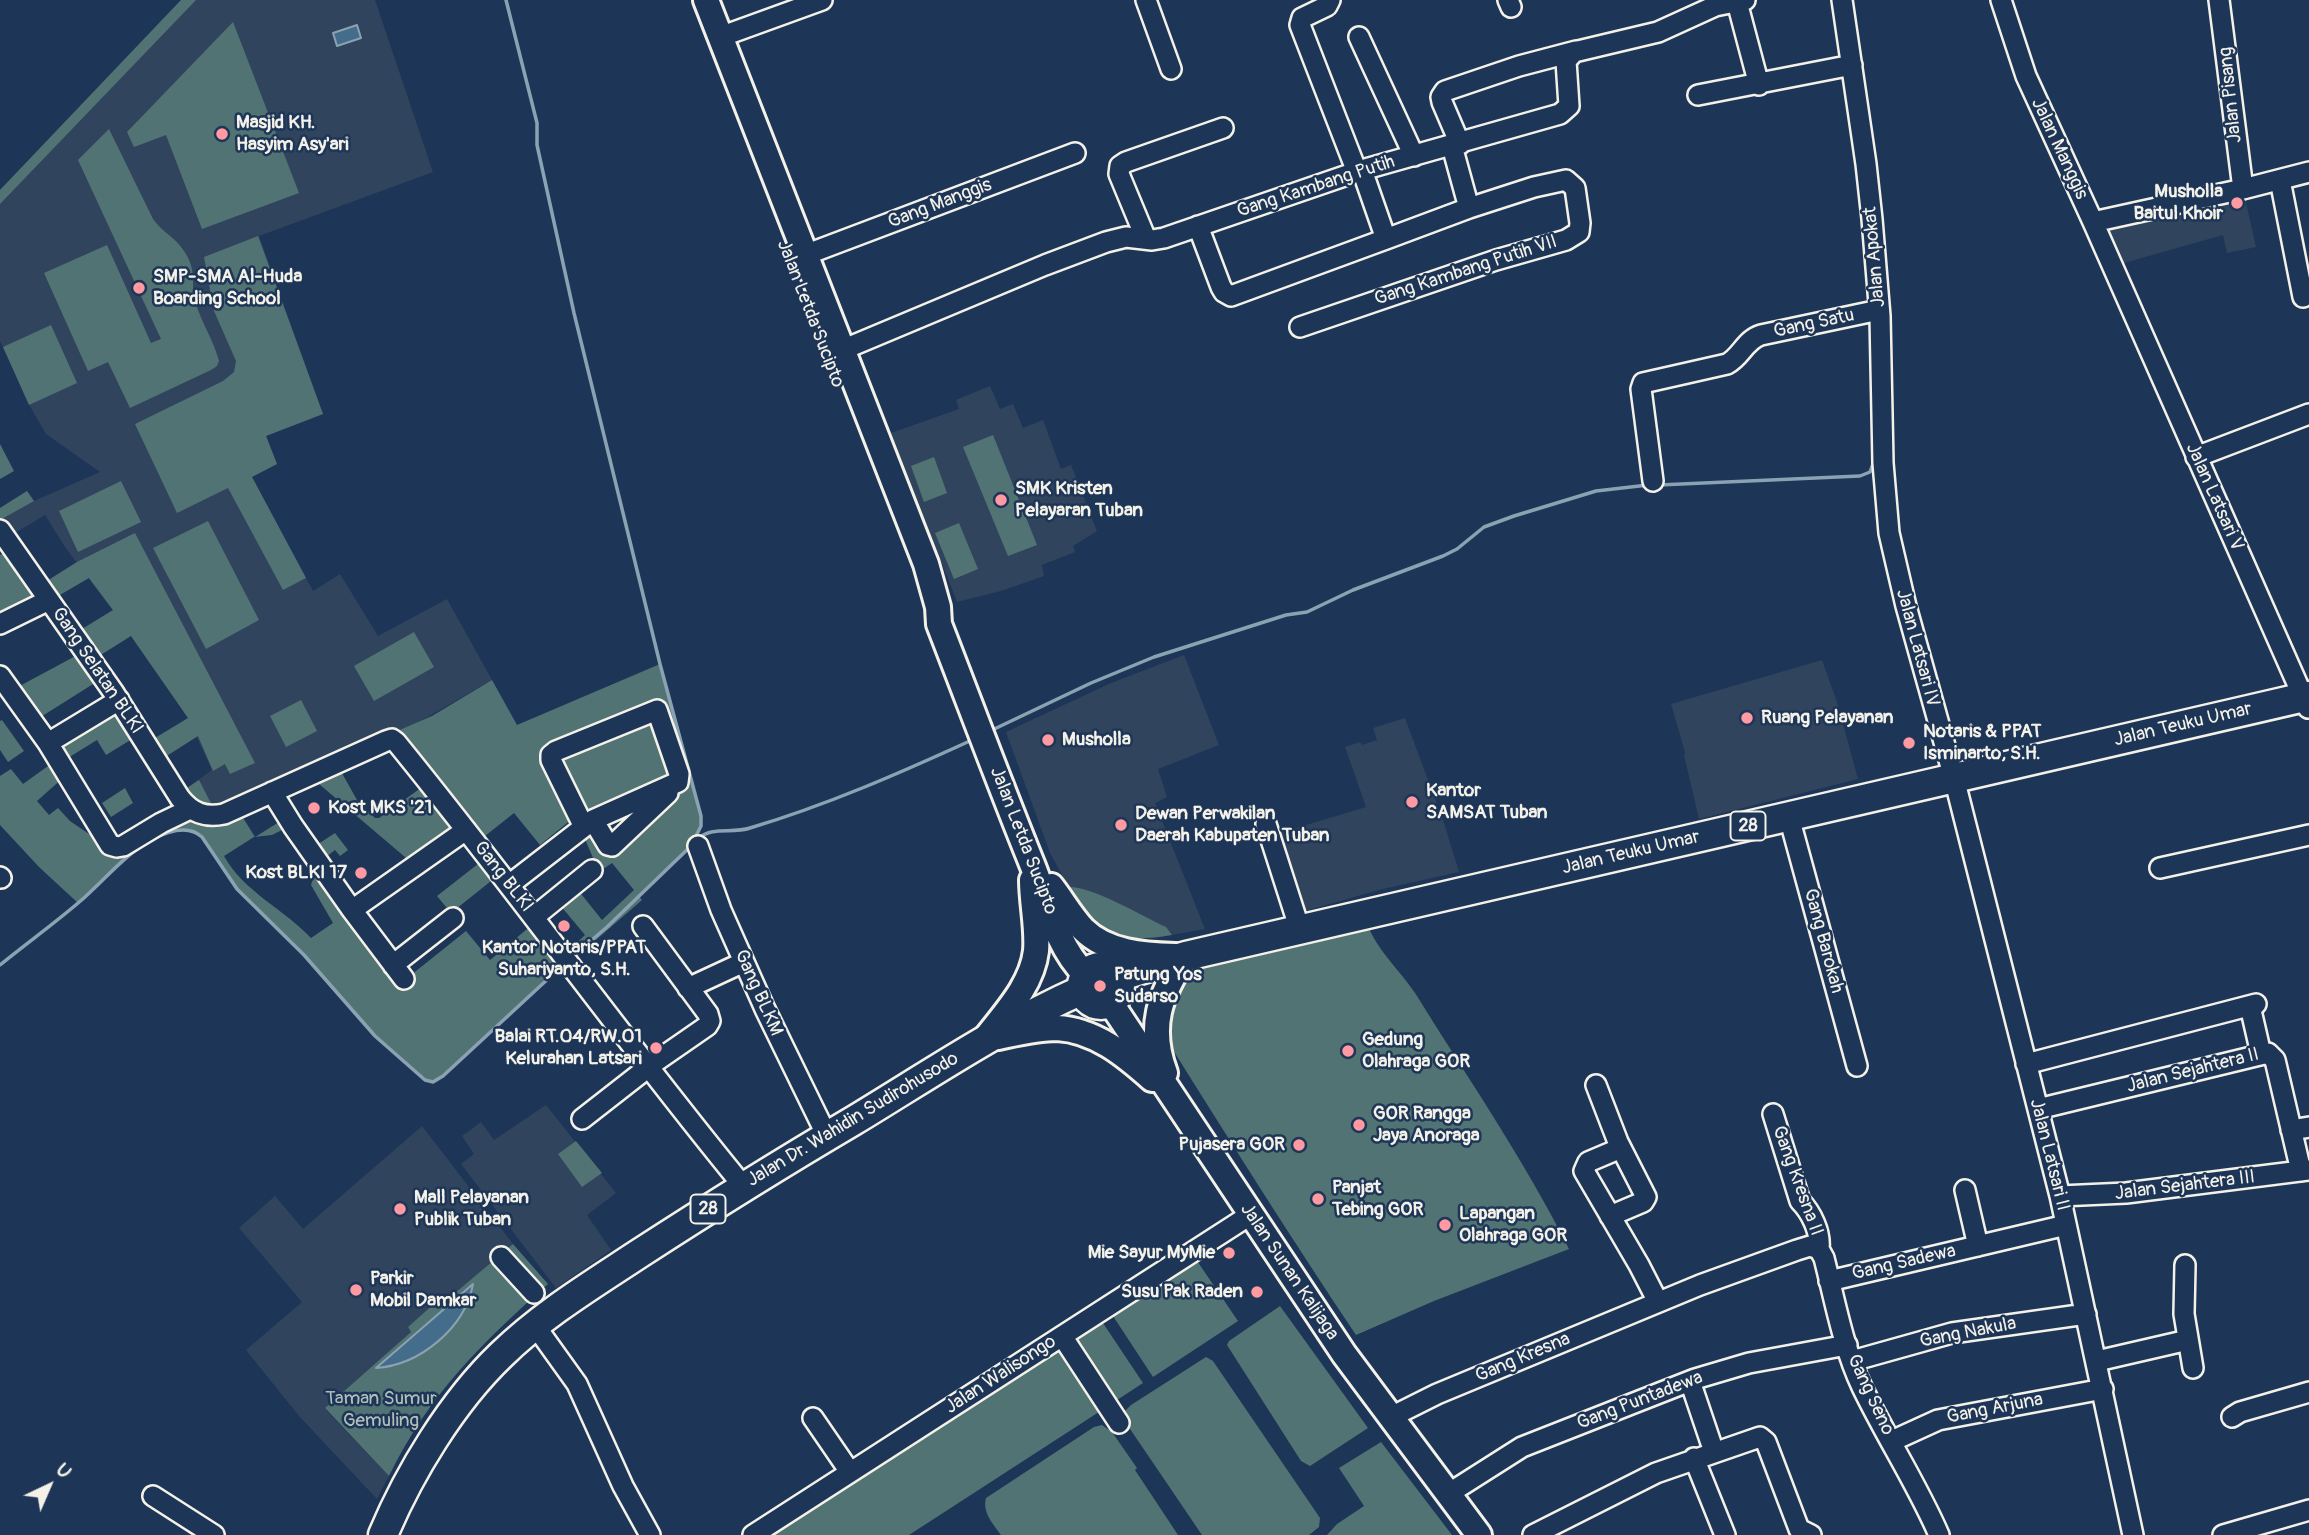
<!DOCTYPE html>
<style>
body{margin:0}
#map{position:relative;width:2309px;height:1535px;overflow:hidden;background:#1d3557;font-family:Pangolin,sans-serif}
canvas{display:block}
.north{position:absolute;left:14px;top:1451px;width:70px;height:70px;-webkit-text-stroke:5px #1d3557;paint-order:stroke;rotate:44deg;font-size:19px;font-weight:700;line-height:28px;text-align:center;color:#f4f1e8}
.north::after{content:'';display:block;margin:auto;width:24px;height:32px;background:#f4f1e8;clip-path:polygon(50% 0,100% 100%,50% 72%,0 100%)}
</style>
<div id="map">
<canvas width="2309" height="1535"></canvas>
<div class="north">U</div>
</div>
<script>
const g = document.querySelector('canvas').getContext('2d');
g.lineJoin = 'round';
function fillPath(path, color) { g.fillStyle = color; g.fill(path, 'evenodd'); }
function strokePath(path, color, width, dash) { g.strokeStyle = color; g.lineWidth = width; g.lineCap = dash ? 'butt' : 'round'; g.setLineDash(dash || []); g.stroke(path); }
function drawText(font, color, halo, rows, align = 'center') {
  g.font = font + ' Pangolin,sans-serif'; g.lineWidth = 5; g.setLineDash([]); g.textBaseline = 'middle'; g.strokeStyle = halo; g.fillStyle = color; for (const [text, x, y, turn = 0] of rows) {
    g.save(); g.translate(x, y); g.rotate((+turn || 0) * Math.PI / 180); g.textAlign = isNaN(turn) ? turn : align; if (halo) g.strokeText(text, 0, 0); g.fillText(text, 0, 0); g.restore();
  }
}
fillPath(new Path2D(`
 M181,0H375L433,172L259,236L323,414L266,436L277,464L252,477L313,591L340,574L378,636L447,599L492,680L412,726L386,735L219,811L196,802L187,788L212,770L188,718L117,616L65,547L45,515L10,536L0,521V508L27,491L34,501L100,472L46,434L32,410L0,341V190Z
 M2244,194L2256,247L2227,253L2223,235L2117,265L2100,226Z
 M990,386L1000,409L1013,404L1023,428L1043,420L1061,469L1071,465L1097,531L1073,546L1075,552L1042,565L1044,576L1001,591L957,602L891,433L959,409L956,400Z
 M1184,655L1219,745L1158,769L1167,797L1155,803L1205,929L1154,938H1132L1091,920L1077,902L1050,853L1006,732L1111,683Z
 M1822,660L1837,702L1858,779L1699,819L1684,755L1685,752L1671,704Z
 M1405,718L1444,823L1459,872L1383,889L1297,913L1273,835L1366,807L1345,747L1360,742L1362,745L1377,740L1373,728Z
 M546,1105L616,1193L587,1215L611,1250L556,1288L461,1164L474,1154L462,1136L481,1122L494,1140Z
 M422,1126L513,1244L448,1300L444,1296L408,1327L411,1332L325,1409L389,1476L377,1499L299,1416L246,1350L302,1302L239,1228L275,1196L303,1229Z`), '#31445d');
fillPath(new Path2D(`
 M181,0H196L0,204V190Z
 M233,22L299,193L202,229L166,135L134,147L127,132Z
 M109,129L153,219C162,232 176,238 184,251C199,273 189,285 196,304C202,324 214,341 219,361L217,366L211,370L130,408L108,362L88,371L44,273L107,245L151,343L161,339L78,160Z
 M258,236L323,414L266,436L277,464L252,477L306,578L283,590L228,488L177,513L135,424L223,381L234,372L236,361L214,311L204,257Z
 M51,325L77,383L29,405L3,347Z
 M993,435L1037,545L1008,556L963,447Z
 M0,444L14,471L0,479Z
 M934,457L947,493L924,502L911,466Z
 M121,481L141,522L78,552L59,511Z
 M27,491L34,501L0,520V508Z
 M208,521L259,620L206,649L153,548Z
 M959,523L978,569L954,579L935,533Z
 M135,533L255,763L230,774L225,764L213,771L198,736L162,759L150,741L188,718L131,636L96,658L77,632L113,610L89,578L53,599L42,584L77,562Z
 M8,550L41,598L0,619V555Z
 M414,632L434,667L374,701L354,666Z
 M83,652L101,679L36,720L14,689Z
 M660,664L698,805L701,821L697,835L689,848L639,896L642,900L574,959L568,951L585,935L560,905L578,890L602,920L634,890L612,863L599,872L582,832L589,828L605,853L610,855L665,804L686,790L661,701L543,751L572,819L540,845L514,813L480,840L395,732L432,716L492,680L517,725Z
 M301,700L317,731L286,747L270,716Z
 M118,705L137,736L106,755L97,740L63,761L53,744Z
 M655,714L675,778L585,816L556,757Z
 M2,720L24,751L8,762L0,750V721Z
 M55,761L64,777L37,801L49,815L58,808L70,821L89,834L95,829L105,845L188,815L240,813L255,837L284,819L288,827L272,835L254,837L224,856C244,892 284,909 311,938L333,923L311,885L313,879L318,873L401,983L466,931L490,960L533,924L564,964L443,1076L433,1082L425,1080L375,1036L304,955L237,889L202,837C168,807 101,882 78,903L39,867L0,825V776L11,769L23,784Z
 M338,766L357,800L375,818H379L425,785L460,829L412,863L312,778Z
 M199,780L214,809L196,802L187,788Z
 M125,788L133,803L111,817L102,803Z
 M335,833L348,850L340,856L335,850L321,861L312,848Z
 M483,860L496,877L451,913L437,896Z
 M1068,887C1092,886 1142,916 1166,927L1172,935C1115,944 1098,937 1068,887Z
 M1366,921C1376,950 1401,971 1417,996C1469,1080 1525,1161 1569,1249L1434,1301L1356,1335C1293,1241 1233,1146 1173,1050C1163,1028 1170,992 1189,976C1196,970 1206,966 1214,962Z
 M1097,974H1105L1113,987L1112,991L1102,998L1091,993L1094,976Z
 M576,1141L602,1173L582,1187L558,1154Z
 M513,1244L548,1284C481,1344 429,1394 389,1476L325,1408L411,1332L408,1327L444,1295L448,1299Z
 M1193,1255L1238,1321L1153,1377L1109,1310Z
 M1280,1306L1368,1428L1310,1466L1301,1461L1227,1345L1229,1341Z
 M1099,1317L1143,1383L1111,1404L1068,1338Z
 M1059,1343L1102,1410L909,1535H765Z
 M1206,1357L1213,1361L1320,1518L1319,1527L1309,1535H1202L1126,1423L1125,1411L1131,1405Z
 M1102,1425L1112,1432L1137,1468L1135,1470L1178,1535H1001C993,1524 982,1512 986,1498L1094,1427Z
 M1381,1442L1452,1535H1327L1337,1524L1364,1506L1339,1468Z`), '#527373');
const water = new Path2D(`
 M357,25L361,38L337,46L333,33Z
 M473,1284C465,1328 420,1365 376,1368Z`);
fillPath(water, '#446d8c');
strokePath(water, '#8aa2b1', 2);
strokePath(new Path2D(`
 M506,0L537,123V145L574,313L660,664L701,816V826L694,840
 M1659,485L1860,476L1870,472L1874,461
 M988,732L1091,683L1154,657L1286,615L1307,612L1353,590L1443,556L1457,549L1484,527L1514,516L1596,491L1648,485
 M699,838C713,826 732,834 750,828C827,805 900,773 972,740
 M571,958L607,927L691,846
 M0,965C28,942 58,921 85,897C106,878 126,854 151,840C166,832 188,824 202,837L237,889L304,955L375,1036L425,1080L433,1082L443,1076L563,965`), '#8aa2b1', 3.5);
const minor = new Path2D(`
 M1146,0L1171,69
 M1330,0L1327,6L1302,18L1300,25L1357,172
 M1508,0L1511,7
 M1842,0L1866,164L1872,219L1880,316L1883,463L1889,533L1906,606L1954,778L2060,1196L2133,1535
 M2001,0L2026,76L2093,222L2308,708
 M2219,0L2243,189
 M1737,2L1759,85
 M720,37L822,0
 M1359,37L1414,156
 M1698,95L1852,65
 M1460,144L1442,102L1441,97L1445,91L1519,66L1576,51
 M1362,170L1386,239L1469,208
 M2280,180L2303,297
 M2093,222L2243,189L2309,172
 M1198,226L1221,287L1224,292L1231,296L1386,239
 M1146,239L1119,174L1120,166L1126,162L1223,128
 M805,255L1075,153
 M1300,327L1496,260L1566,240L1579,232L1580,223L1575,188L1566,180L1534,187L1469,208L1452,146
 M842,350L1045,265L1106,242L1126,237L1152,240L1164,238L1362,170L1560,114L1569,106L1566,61L1574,52L1658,32L1715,6L1745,0
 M2196,457L2309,414
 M1653,481L1641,389L1643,383L1727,364C1741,357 1745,340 1761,335L1879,310
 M0,530L114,693L180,798C192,813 205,818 224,814L386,741L392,739L396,742C515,888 624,1041 744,1187
 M0,624L49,600
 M0,676L48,743L110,845L117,847L123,846L161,823L190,809
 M48,743L119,700
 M272,792L293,826L352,910L466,830
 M1789,817L1857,1066
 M593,820L608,845L612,846L668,793
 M1266,824L1300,930
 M698,846L721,910L765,1009L827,1136
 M2160,868L2309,835
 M0,877L1,878
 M509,885L593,820L678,782L679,774L657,710L556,751L551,755V760L584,827
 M352,910L404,979
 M534,917L592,870
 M393,965L453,918
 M688,988L744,962
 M2250,1006L2261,1054
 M2026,1064L2256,1004
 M1596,1085L1618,1142L1646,1197L1643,1202L1610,1216
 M2038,1109L2268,1053L2275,1060L2301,1171
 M1773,1114L1800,1201C1811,1212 1821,1232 1819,1249
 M582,1119L655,1062L707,1026L710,1021L708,1014L643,926
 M2291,1130L2309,1127
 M1621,1148L1588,1162L1584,1171L1639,1265L1658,1302
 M1965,1190L1978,1246
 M2060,1196L2126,1193L2309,1170
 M1819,1249L1824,1258C1835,1301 1843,1347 1862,1387C1886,1437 1917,1484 1939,1535
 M501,1257L534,1293
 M2185,1265L2184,1314L2193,1368
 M1829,1281L2066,1225
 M534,1324L577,1384L623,1486L650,1535
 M1062,1336L1119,1423
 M1852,1361L1952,1333L2086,1314
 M2097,1361L2188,1340
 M1690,1381L1714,1452
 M2232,1417L2240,1412L2309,1392
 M813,1418L850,1472
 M1389,1418L1437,1394L1700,1285L1797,1250L1810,1246L1819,1249
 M1892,1441L1938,1420L2103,1389
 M1694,1458L1725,1535
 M1448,1494L1522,1447L1695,1379L1749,1363L1847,1345
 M153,1496L214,1535
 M753,1535L1250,1215
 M1533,1535L1656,1473L1760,1437L1766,1442L1799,1529L1811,1535
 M2223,1535L2309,1510`);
const major = new Path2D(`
 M706,0L926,564L938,607L939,624C970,704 1000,785 1032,864C1047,901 1057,947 1085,974
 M1051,886C1062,900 1071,916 1083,929C1107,953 1144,955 1175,956
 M1110,1002L1344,1354L1479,1535
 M998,1037C1017,1033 1037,1028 1057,1028C1095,1030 1125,1055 1152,1079
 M985,1039C1005,1013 1032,985 1036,951C1038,928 1032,903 1032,880
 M1165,1073C1148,1028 1159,994 1186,956`);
const highway = new Path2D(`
 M1082 986a19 19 0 1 1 38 0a19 19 0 1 1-38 0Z
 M1117,977L1186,956L2309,696
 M383,1535C409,1473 452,1402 501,1355C542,1315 590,1286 637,1255C708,1209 780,1164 853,1121C929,1075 1001,1026 1082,990`);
strokePath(minor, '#f4f1e8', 24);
strokePath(major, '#f4f1e8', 30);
strokePath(highway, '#f4f1e8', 33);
strokePath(minor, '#1d3557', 19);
strokePath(major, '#1d3557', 24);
strokePath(highway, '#1d3557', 28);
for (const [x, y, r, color] of [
 [222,134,7,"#ff9aa2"],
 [2237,203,7,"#ff9aa2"],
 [139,288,7,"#ff9aa2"],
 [1001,500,7,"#ff9aa2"],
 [1747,718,7,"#ff9aa2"],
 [1048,740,7,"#ff9aa2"],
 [1909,743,7,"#ff9aa2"],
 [1412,802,7,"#ff9aa2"],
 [314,808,7,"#ff9aa2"],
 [1121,825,7,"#ff9aa2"],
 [361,873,7,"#ff9aa2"],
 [564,926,7,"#ff9aa2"],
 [1100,986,7,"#ff9aa2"],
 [656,1048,7,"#ff9aa2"],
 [1348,1051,7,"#ff9aa2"],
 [1359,1125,7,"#ff9aa2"],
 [1299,1145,7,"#ff9aa2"],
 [1318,1199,7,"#ff9aa2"],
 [400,1209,7,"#ff9aa2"],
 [1445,1225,7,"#ff9aa2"],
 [1229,1253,7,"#ff9aa2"],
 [356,1290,7,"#ff9aa2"],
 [1257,1292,7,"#ff9aa2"]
]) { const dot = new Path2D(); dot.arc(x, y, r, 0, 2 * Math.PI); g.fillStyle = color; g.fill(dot); strokePath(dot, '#1d3557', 2.5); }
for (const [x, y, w] of [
 [1748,826,35],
 [708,1209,35]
]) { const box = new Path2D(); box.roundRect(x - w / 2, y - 14.5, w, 29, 5); g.fillStyle = '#1d3557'; g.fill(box); strokePath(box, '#f4f1e8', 2); }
drawText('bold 18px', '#f4f1e8', null, [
 ["28",1748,826],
 ["28",708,1209]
]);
drawText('19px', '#f4f1e8', '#1d3557', [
 ["Jalan Pisang",2231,95,-96],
 ["Jalan Manggis",2059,149,65],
 ["Gang Kambang Putih",1316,187,-18],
 ["Gang Manggis",940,204,-21],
 ["Jalan Apokat",1875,257,-95],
 ["Gang Kambang Putih VII",1466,271,-18],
 ["Jalan Letda Sucipto",810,314,69],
 ["Gang Satu",1814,324,-12],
 ["Jalan Latsari V",2214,497,66],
 ["Jalan Latsari IV",1917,648,75],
 ["Gang Selatan BLKI",97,671,56],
 ["Jalan Teuku Umar",2183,725,-13],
 ["Jalan Letda Sucipto",1023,841,69],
 ["Jalan Teuku Umar",1631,853,-13],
 ["Gang BLKI",503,877,52],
 ["Gang Barokah",1823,941,75],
 ["Gang BLKM",758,993,66],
 ["Jalan Sejahtera II",2193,1071,-14],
 ["Jalan Dr. Wahidin Sudirohusodo",853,1120,-31],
 ["Jalan Latsari II",2049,1155,76],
 ["Gang Kresna II",1797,1181,70],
 ["Jalan Sejahtera III",2185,1186,-7],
 ["Gang Sadewa",1904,1263,-13],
 ["Jalan Sunan Kalijaga",1289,1272,56],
 ["Gang Nakula",1968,1333,-11],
 ["Gang Kresna",1523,1358,-23],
 ["Jalan Walisongo",1001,1375,-33],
 ["Gang Seno",1870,1395,65],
 ["Gang Puntadewa",1640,1401,-21],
 ["Gang Arjuna",1995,1409,-11]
]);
drawText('bold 19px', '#f4f1e8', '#1d3557', [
 ["Masjid KH.",236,123],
 ["Hasyim Asy'ari",236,145],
 ["Musholla",2223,192,"right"],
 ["Baitul Khoir",2223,214,"right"],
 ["SMP-SMA Al-Huda",153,277],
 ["Boarding School",153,299],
 ["SMK Kristen",1015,489],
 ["Pelayaran Tuban",1015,511],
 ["Ruang Pelayanan",1761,718],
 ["Notaris & PPAT",1923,732],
 ["Isminarto, S.H.",1923,754],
 ["Musholla",1062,740],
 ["Kantor",1426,791],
 ["SAMSAT Tuban",1426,813],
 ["Kost MKS '21",328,808],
 ["Dewan Perwakilan",1135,814],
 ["Daerah Kabupaten Tuban",1135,836],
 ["Kost BLKI 17",347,873,"right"],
 ["Kantor Notaris/PPAT",564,948,"center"],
 ["Suhariyanto, S.H.",564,970,"center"],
 ["Patung Yos",1114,975],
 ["Sudarso",1114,997],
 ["Balai RT.04/RW.01",642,1037,"right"],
 ["Kelurahan Latsari",642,1059,"right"],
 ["Gedung",1362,1040],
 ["Olahraga GOR",1362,1062],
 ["GOR Rangga",1373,1114],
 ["Jaya Anoraga",1373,1136],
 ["Pujasera GOR",1285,1145,"right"],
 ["Panjat",1332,1188],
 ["Tebing GOR",1332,1210],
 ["Mall Pelayanan",414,1198],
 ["Publik Tuban",414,1220],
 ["Lapangan",1459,1214],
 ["Olahraga GOR",1459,1236],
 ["Mie Sayur MyMie",1215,1253,"right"],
 ["Parkir",370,1279],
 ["Mobil Damkar",370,1301],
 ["Susu Pak Raden",1243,1292,"right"]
], 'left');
drawText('19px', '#b3bfb9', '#1d3557', [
 ["Taman Sumur",381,1399],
 ["Gemuling",381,1421]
]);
</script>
